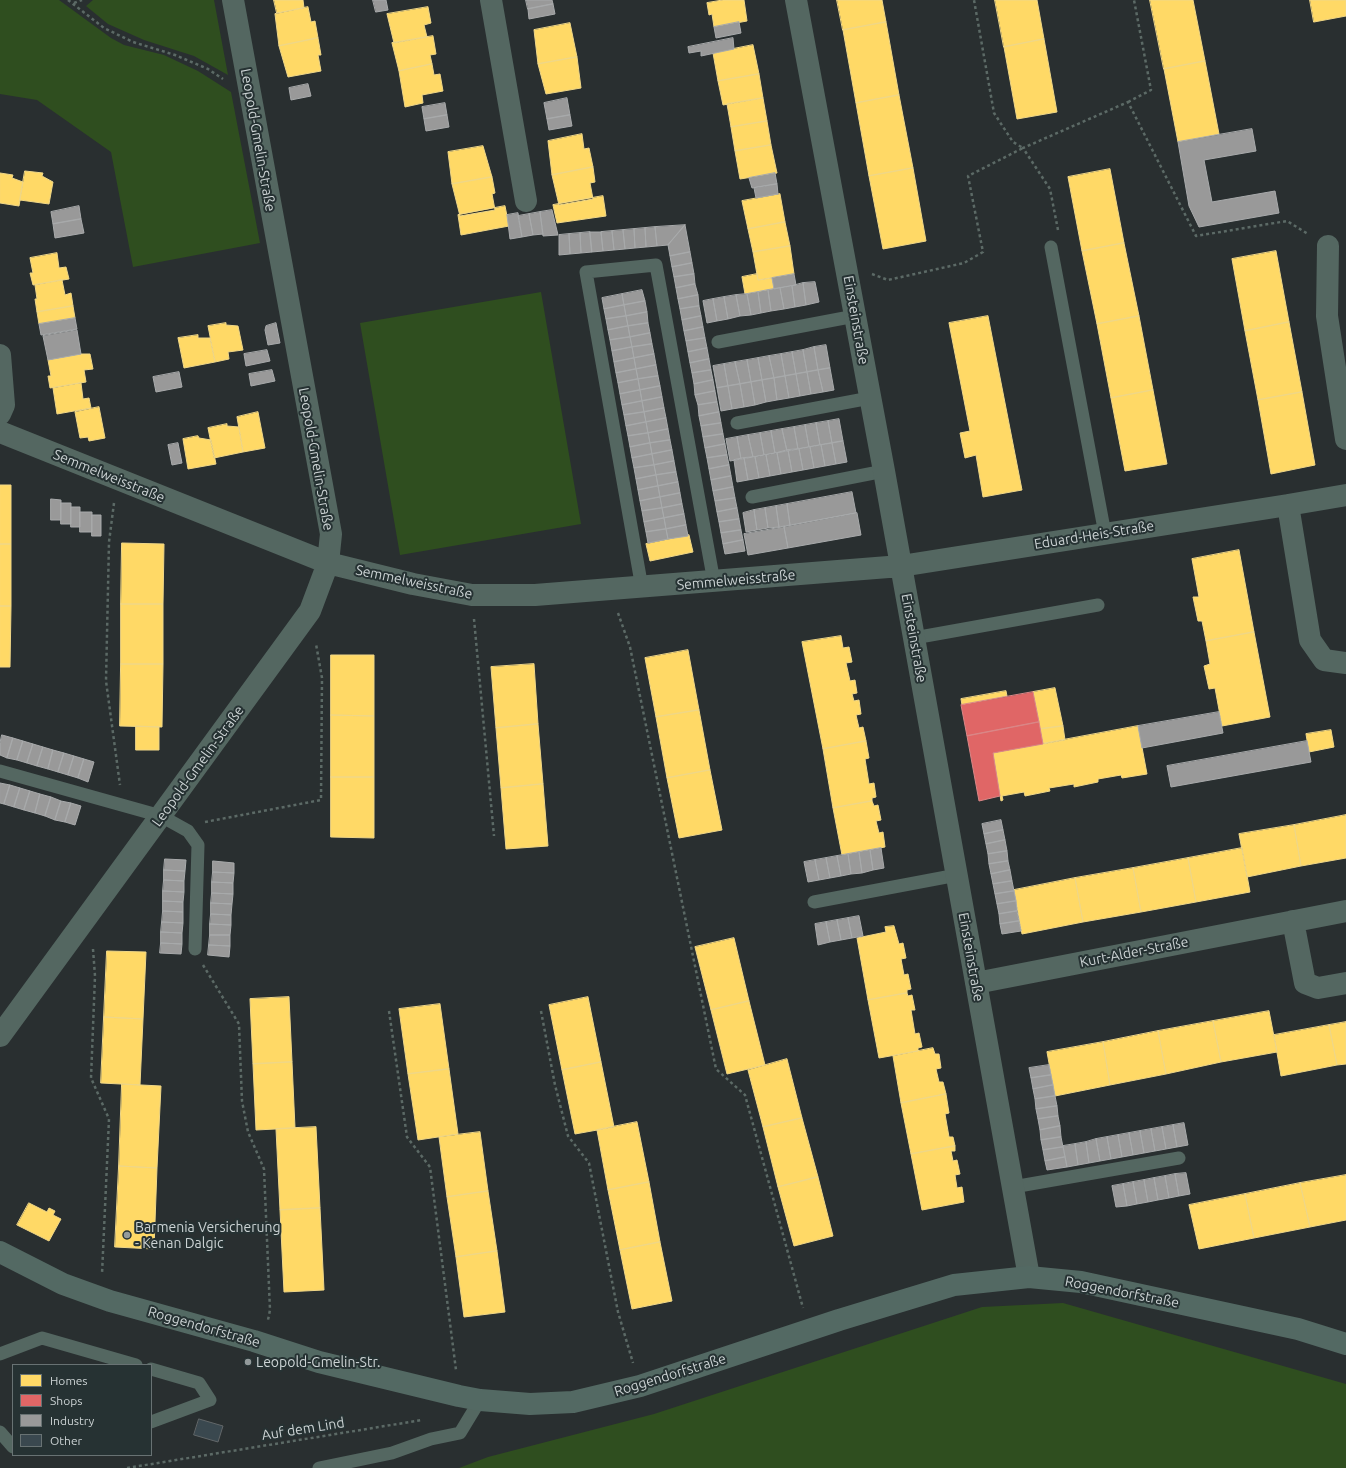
<!DOCTYPE html>
<meta charset="utf-8">
<style>
body{margin:0}
#map{position:relative;width:1346px;height:1468px;overflow:hidden;background:#292f30;font-family:Ubuntu,sans-serif}
canvas{display:block}
.legend{position:absolute;left:12px;top:1364px;width:140px;height:92px;box-sizing:border-box;background:#263233;border:1px solid #687273;margin:0;padding:5px 7px;list-style:none;font-size:12px;color:#ccd3d4}
.legend li{display:flex;align-items:center;gap:8px;height:20px}
.legend b{width:20px;border:1px solid #687273}
</style>
<div id="map">
<canvas width="1346" height="1468"></canvas>
<ul class="legend">
<li><b style="height:11px;background:#ffd966"></b>Homes</li>
<li><b style="height:11px;background:#e06666"></b>Shops</li>
<li><b style="height:11px;background:#999"></b>Industry</li>
<li><b style="height:11px;background:#3a484f"></b>Other</li>
</ul>
</div>
<script>
const g = document.querySelector('canvas').getContext('2d');
g.lineJoin = 'round';
function fillPath(path, color) { g.fillStyle = color; g.fill(path, 'evenodd'); }
function strokePath(path, color, width, dash) { g.strokeStyle = color; g.lineWidth = width; g.lineCap = dash ? 'butt' : 'round'; g.setLineDash(dash || []); g.stroke(path); }
function drawText(font, color, halo, rows, align = 'center') {
  g.font = font + ' Ubuntu,sans-serif'; g.lineWidth = 4; g.setLineDash([]); g.textBaseline = 'middle'; g.strokeStyle = halo; g.fillStyle = color; for (const [text, x, y, turn = 0] of rows) {
    g.save(); g.translate(x, y); g.rotate((+turn || 0) * Math.PI / 180); g.textAlign = isNaN(turn) ? turn : align; if (halo) g.strokeText(text, 0, 0); g.fillText(text, 0, 0); g.restore();
  }
}
fillPath(new Path2D(`
 M0,0H59L111,38L124,45L164,55L198,71L231,92L260,243L133,267L111,152L37,100L0,94Z
 M93,0H214L228,75L194,56L144,40L108,24L86,6Z
 M541,292L581,524L400,555L360,323Z
 M1063,1303L1346,1384V1468H459L488,1457L654,1414L982,1307Z`), '#2f4e1f');
const homes = new Path2D(`
 M274,0H303L304,8L277,13Z
 M723,0H744L747,21L714,27L712,14L709,15L707,3Z
 M837,0H882L886,22L843,30Z
 M995,0H1037L1044,39L1004,47Z
 M1150,0H1193L1205,61L1164,69Z
 M1310,0H1346V16L1314,22Z
 M308,7L311,22L315,21L318,38L279,46L275,14Z
 M428,7L431,23L424,25L427,37L394,43L387,14Z
 M886,22L899,95L856,103L843,30Z
 M570,23L577,57L538,64L534,30Z
 M433,36L436,54L430,55L432,64L399,71L392,43Z
 M318,38L321,55H318L321,71L288,77L279,46Z
 M1044,39L1057,112L1017,119L1004,47Z
 M753,45L759,74L718,81L713,53Z
 M577,57L581,88L546,94L538,64Z
 M1205,61L1219,134L1178,142L1164,69Z
 M432,64L434,75L440,74L443,91L422,95L423,103L405,107L399,71Z
 M759,74L763,98L723,105L718,81Z
 M899,95L913,168L869,176L856,103Z
 M763,98L767,121L731,127L727,104Z
 M767,121L771,145L735,151L731,127Z
 M582,134L584,149L589,148L593,167L552,175L548,141Z
 M771,145L777,173L740,179L735,151Z
 M483,146L492,177L452,184L448,152Z
 M593,167L595,182L590,183L593,199L559,205L552,175Z
 M913,168L926,241L883,249L869,176Z
 M1110,169L1124,243L1082,251L1068,177Z
 M25,171L43,173L42,176L53,182L49,204L20,200Z
 M0,173L13,175L12,178L23,182L19,206L0,203Z
 M492,177L495,193L492,194L495,210L460,216L452,184Z
 M780,194L785,222L748,229L742,201Z
 M603,196L606,216L557,223L553,205Z
 M505,206L509,226L461,235L458,215Z
 M785,222L790,246L753,252L748,229Z
 M1124,243L1139,316L1097,324L1082,251Z
 M790,246L794,274L758,280L753,252Z
 M1276,251L1289,322L1245,331L1232,259Z
 M57,253L59,268L66,267L69,279L33,285L30,273H33L30,258Z
 M757,274L758,280L772,278L774,289L745,294L742,277Z
 M62,280L65,295L71,293L73,306L37,312L35,299H37L35,285Z
 M73,306L75,318L39,324L37,312Z
 M988,316L1022,490L983,497L976,455L965,458L960,433L970,431L949,323Z
 M1139,316L1153,390L1111,398L1097,324Z
 M1289,322L1302,392L1258,400L1245,331Z
 M226,323V325L238,326L243,350L228,352L229,359L215,362L208,326Z
 M198,335V338H210L215,362L184,368L178,338Z
 M81,354H90L93,369L84,370L86,382L50,388L48,376H51L48,360Z
 M81,383L83,399L89,398L91,408L57,414L53,388Z
 M1153,390L1167,464L1125,471L1111,398Z
 M1302,392L1315,465L1271,474L1258,400Z
 M99,407L105,438L89,441L88,437L80,438L75,412Z
 M258,412L265,448L243,452L237,417Z
 M227,424V426L239,427L243,452L214,458L208,428Z
 M198,436L199,438L211,440L216,464L188,469L183,439Z
 M0,485H11V544H0Z
 M689,535L693,552L650,561L646,544Z
 M122,543L164,544L163,604H121Z
 M0,544H11V606H0Z
 M1239,550L1254,632L1206,641L1202,621H1198L1193,597H1199L1192,559Z
 M121,604H163V664H121Z
 M0,606H11L10,667H0Z
 M1254,632L1270,717L1222,726L1215,688L1209,689L1204,666L1210,664L1206,641Z
 M841,636L843,648L849,647L852,662L846,663L850,681L855,680L857,693L852,694L854,701L859,700L861,714L856,715L859,728L863,727L866,741L823,749L802,642Z
 M688,650L699,710L656,717L645,658Z
 M331,655H374V716L331,715Z
 M121,664H163L162,727L120,726Z
 M534,664L538,724L496,728L491,667Z
 M1055,688L1063,726L1040,729L1033,692Z
 M1006,691L1007,696L962,705L961,699Z
 M699,710L710,770L667,778L656,717Z
 M331,715L374,716V777H331Z
 M538,724L543,784L501,788L496,728Z
 M136,726L159,727V750H136Z
 M1063,726L1065,740L1043,744L1040,729Z
 M1138,726L1147,774L1122,778L1121,775L1098,779V782L1074,787V784L1049,788L1050,791L1025,796L1024,792L1002,796L1003,800L1001,801L993,753Z
 M1331,730L1334,747L1309,752L1306,734Z
 M866,741L869,758L865,759L869,784L874,783L876,797L872,798V801L833,808L823,749Z
 M710,770L722,830L679,838L667,778Z
 M331,777H374V838L331,837Z
 M543,784L548,846L506,849L501,788Z
 M872,801L874,806L878,805L881,820L876,821L879,833L883,832L885,847L842,855L833,808Z
 M1346,815V858L1301,866L1294,825Z
 M1294,825L1301,866L1247,877L1239,834Z
 M1242,848L1250,892L1196,902L1188,858Z
 M1188,858L1196,902L1141,912L1133,868Z
 M1133,868L1141,912L1083,922L1075,878Z
 M1075,878L1083,922L1022,934L1014,890Z
 M894,926L899,944L903,943L906,958L901,959L904,975L908,974L911,989L907,990V993L868,1000L857,938L886,932L885,927Z
 M734,938L749,1001L711,1010L695,947Z
 M107,951L146,952L143,1019L104,1017Z
 M907,993L908,996L912,995L915,1010H911L915,1034L919,1033L922,1047L918,1048V1051L879,1058L868,1000Z
 M289,997L292,1062L253,1064L250,999Z
 M588,997L601,1062L562,1070L549,1005Z
 M749,1001L765,1065L727,1074L711,1010Z
 M440,1004L449,1069L408,1074L399,1009Z
 M1269,1011L1277,1052L1221,1062L1213,1021Z
 M104,1017L143,1019L140,1085L101,1083Z
 M1213,1021L1221,1062L1166,1074L1158,1031Z
 M1346,1022V1064L1337,1065L1329,1025Z
 M1329,1025L1337,1065L1281,1076L1274,1035Z
 M1158,1031L1166,1074L1110,1085L1103,1042Z
 M1103,1042L1110,1085L1055,1096L1047,1052Z
 M933,1048L935,1054H939L941,1068L936,1069L939,1082H943L946,1094L901,1103L893,1056Z
 M787,1059L802,1118L763,1127L748,1070Z
 M292,1062L295,1128L256,1130L253,1064Z
 M601,1062L614,1127L575,1134L562,1070Z
 M449,1069L458,1134L418,1140L408,1074Z
 M122,1084L161,1086L157,1168L119,1166Z
 M946,1094L949,1113L945,1114L949,1137H953L955,1146L911,1154L901,1103Z
 M802,1118L818,1177L778,1187L763,1127Z
 M637,1122L649,1182L608,1190L597,1130Z
 M316,1127L320,1208L280,1210L276,1129Z
 M480,1132L488,1191L447,1197L439,1137Z
 M955,1146V1151H951L953,1161L957,1160L960,1174L955,1175L957,1188L962,1187L964,1202L922,1210L911,1154Z
 M119,1166L157,1168L154,1249L115,1247Z
 M1346,1175V1220L1310,1227L1300,1183Z
 M818,1177L833,1236L794,1246L778,1187Z
 M649,1182L660,1242L620,1250L608,1190Z
 M1300,1183L1310,1227L1254,1238L1245,1194Z
 M488,1191L497,1251L456,1257L447,1197Z
 M1245,1194L1254,1238L1199,1249L1189,1205Z
 M29,1203L47,1212L49,1208L55,1211L53,1215L61,1219L49,1241L17,1225Z
 M320,1208L324,1290L284,1292L280,1210Z
 M660,1242L672,1301L632,1309L620,1250Z
 M497,1251L505,1312L464,1317L456,1257Z`);
fillPath(homes, '#ffd966');
strokePath(homes, '#f0d787', 1);
const shops = new Path2D(`
 M1033,692L1039,722L967,736L961,705Z
 M1039,722L1043,744L993,753L1000,796L979,801L967,736Z`);
fillPath(shops, '#e06666');
strokePath(shops, '#da8787', 1);
const industry = new Path2D(`
 M373,0H386L388,10L376,12Z
 M526,0H552L553,4L528,9Z
 M553,4L555,14L529,19L528,9Z
 M739,22L741,33L716,38L714,27Z
 M733,38L734,49L701,56V51L689,53L688,47Z
 M308,84L311,96L291,100L289,88Z
 M567,98L570,115L547,119L544,103Z
 M445,103L447,115L424,119L422,107Z
 M447,115L449,127L426,131L424,119Z
 M570,115L572,126L549,130L547,119Z
 M1252,129L1256,151L1204,160L1212,202L1275,191L1279,213L1199,227L1189,206L1178,142Z
 M775,173L777,184L752,188L749,178Z
 M777,184L778,194L756,198L754,188Z
 M79,206L81,219L53,224L51,212Z
 M552,210L558,235L543,236L540,212Z
 M540,212L543,234L533,235L529,214Z
 M518,213L522,237L510,239L507,215Z
 M529,214L533,235L522,237L518,216Z
 M81,219L84,233L55,238L53,224Z
 M685,225L690,252L670,256L668,245Z
 M685,225L668,245L657,246L655,227Z
 M655,227L657,246L646,247L645,228Z
 M645,228L646,247L635,248L634,229Z
 M634,229L635,248L625,249L623,230Z
 M623,230L625,249L614,250L612,231Z
 M612,231L614,250L603,251L601,232Z
 M590,232L592,252L581,253L580,233Z
 M590,232H601L603,251L592,252Z
 M580,233L581,253L570,254L569,234Z
 M569,234L570,254L559,255V235Z
 M690,252L692,263L672,267L670,256Z
 M692,263L694,274L674,277L672,267Z
 M694,274L695,284L676,288L674,277Z
 M794,274L796,285L774,289L772,278Z
 M815,282L819,302L806,305L803,283Z
 M803,283L806,305L795,307L792,286Z
 M695,284L698,295L678,299L676,288Z
 M792,286L795,307L784,309L780,288Z
 M780,288L784,309L771,311L768,290Z
 M642,290L645,301L624,305L622,294Z
 M768,290L771,311L761,313L758,292Z
 M758,292L761,313L751,315L747,294Z
 M622,294L624,305L604,309L602,298Z
 M747,294L751,315L740,316L736,295Z
 M698,295L699,306L680,309L678,299Z
 M736,295L740,316L728,319L724,297Z
 M724,297L728,319L717,321L713,299Z
 M713,299L717,321L707,323L703,301Z
 M645,301L647,312L626,316L624,305Z
 M624,305L626,316L606,319L604,309Z
 M699,306L701,316L682,320L680,309Z
 M647,312L648,323L628,326L626,316Z
 M626,316L628,326L608,330L606,319Z
 M701,316L703,327L684,331L682,320Z
 M75,318L77,329L41,335L39,324Z
 M276,323L280,343L268,345L265,330L266,326Z
 M648,323L650,333L630,337L628,326Z
 M628,326L630,337L610,340L608,330Z
 M703,327L705,338L686,341L684,331Z
 M77,330L81,354L48,360L43,336Z
 M650,333L652,344L632,347L630,337Z
 M630,337L632,347L612,351L610,340Z
 M705,338L707,348L688,352L686,341Z
 M652,344L654,354L634,358L632,347Z
 M826,345L830,368L818,370L814,347Z
 M632,347L634,358L614,362L612,351Z
 M814,347L818,370L807,372L803,350Z
 M707,348L709,359L690,363L688,352Z
 M267,350L270,361L246,366L244,354Z
 M803,350L807,372L796,374L792,352Z
 M792,352L796,374L785,376L781,354Z
 M654,354L656,365L636,369L634,358Z
 M781,354L785,376L774,378L769,356Z
 M769,356L774,378L762,380L758,358Z
 M634,358L636,369L616,373L614,362Z
 M758,358L762,380L751,382L747,360Z
 M709,359L711,370L692,373L690,363Z
 M747,360L751,382L740,384L735,362Z
 M735,362L740,384L728,386L724,364Z
 M724,364L728,386L717,388L713,366Z
 M656,365L658,376L638,379L636,369Z
 M830,368L834,390L823,392L818,370Z
 M636,369L638,379L618,383L616,373Z
 M272,370L275,381L251,386L249,374Z
 M711,370L713,380L694,384L692,373Z
 M818,370L823,392L811,394L807,372Z
 M179,372L182,387L156,392L153,377Z
 M807,372L811,394L800,396L796,374Z
 M796,374L800,396L789,398L785,376Z
 M658,376L660,386L640,390L638,379Z
 M785,376L789,398L777,400L774,378Z
 M774,378L777,400L766,402L762,380Z
 M638,379L640,390L620,394L618,383Z
 M713,380L715,391L695,395L694,384Z
 M762,380L766,402L755,405L751,382Z
 M751,382L755,405L744,407L740,384Z
 M740,384L744,407L732,409L728,386Z
 M660,386L662,397L642,401L640,390Z
 M728,386L732,409L721,411L717,388Z
 M640,390L642,401L622,405L620,394Z
 M715,391L717,402L698,405L695,395Z
 M662,397L664,408L644,412L642,401Z
 M642,401L644,412L624,415L622,405Z
 M717,402L719,412L699,416L698,405Z
 M664,408L666,418L646,422L644,412Z
 M644,412L646,422L626,426L624,415Z
 M719,412L721,423L701,426L699,416Z
 M666,418L668,429L648,433L646,422Z
 M839,419L843,441L832,443L828,421Z
 M828,421L832,443L820,445L816,423Z
 M646,422L648,433L628,436L626,426Z
 M721,423L723,434L703,437L701,426Z
 M816,423L820,445L809,447L805,425Z
 M805,425L809,447L798,449L794,427Z
 M794,427L798,449L787,451L782,429Z
 M668,429L670,440L650,443L648,433Z
 M782,429L787,451L775,453L771,431Z
 M771,431L775,453L764,455L760,433Z
 M648,433L650,443L630,447L628,436Z
 M760,433L764,455L753,457L748,435Z
 M723,434L725,444L705,448L703,437Z
 M748,435L753,457L741,459L737,437Z
 M737,437L741,459L730,461L726,439Z
 M670,440L672,450L652,454L650,443Z
 M843,441L847,462L836,464L832,443Z
 M178,443L182,463L172,465L168,445Z
 M650,443L652,454L632,458L630,447Z
 M832,443L836,464L825,466L821,445Z
 M725,444L727,455L707,458L705,448Z
 M821,445L825,466L814,468L810,447Z
 M810,447L814,468L803,470L799,449Z
 M799,449L803,470L792,472L788,450Z
 M672,450L674,461L654,465L652,454Z
 M788,450L792,472L781,474L777,453Z
 M777,453L781,474L770,476L766,455Z
 M652,454L654,465L634,468L632,458Z
 M727,455L729,465L709,469L707,458Z
 M766,455L770,476L759,478L755,457Z
 M755,457L759,478L748,480L744,458Z
 M744,458L748,480L737,482L734,460Z
 M674,461L676,472L656,475L654,465Z
 M654,465L656,475L636,479L634,468Z
 M729,465L731,476L711,480L709,469Z
 M676,472L678,482L658,486L656,475Z
 M656,475L658,486L638,490L636,479Z
 M731,476L733,487L713,491L711,480Z
 M678,482L680,493L660,497L658,486Z
 M658,486L660,497L640,501L638,490Z
 M733,487L735,498L715,501L713,491Z
 M852,492L856,513L790,525L787,504Z
 M680,493L682,504L662,508L660,497Z
 M660,497L662,508L642,511L640,501Z
 M735,498L737,508L717,512L715,501Z
 M51,499L61,500V520H51Z
 M61,503H71V524H61Z
 M682,504L684,514L664,518L662,508Z
 M787,504L790,525L779,527L776,506Z
 M776,506L779,527L768,528L765,508Z
 M71,507H80V527H71Z
 M662,508L664,518L644,522L642,511Z
 M737,508L739,519L719,522L717,512Z
 M765,508L768,528L757,530L754,510Z
 M754,510L757,530L746,532L743,513Z
 M80,512H92V532H80Z
 M857,513L861,535L788,548L784,527Z
 M684,514L686,525L666,529L664,518Z
 M92,515H101V536H92Z
 M664,518L666,529L646,532L644,522Z
 M739,519L741,530L721,533L719,522Z
 M686,525L688,536L668,539L666,529Z
 M784,527L788,548L748,555L744,534Z
 M666,529L668,539L648,543L646,532Z
 M741,530L743,540L723,544L721,533Z
 M743,540L745,551L725,554L723,544Z
 M1219,712L1223,733L1142,748L1138,726Z
 M2,735L13,738L7,758L0,755V743Z
 M13,738L23,741L17,760L7,758Z
 M23,741L33,744L27,763L17,760Z
 M1307,741L1311,762L1171,787L1167,766Z
 M33,744L43,747L37,766L27,763Z
 M43,747L53,750L48,769L37,766Z
 M53,750L64,753L58,772L48,769Z
 M64,753L74,756L68,775L58,772Z
 M74,756L84,759L78,778L68,775Z
 M84,759L94,762L88,782L78,778Z
 M0,783L10,785L4,804L0,803Z
 M10,785L20,788L14,807L4,804Z
 M20,788L30,791L24,810L14,807Z
 M30,791L40,794L35,813L24,810Z
 M40,794L51,797L45,816L35,813Z
 M51,797L61,801L55,820L45,816Z
 M61,801L71,803L65,822L55,820Z
 M71,803L81,806L75,825L65,822Z
 M1001,820L1003,830L984,834L982,824Z
 M1003,830L1005,840L986,844L984,834Z
 M1005,840L1007,851L988,854L986,844Z
 M881,848L884,868L873,870L870,850Z
 M870,850L873,870L862,873L859,852Z
 M1007,851L1008,861L989,864L988,854Z
 M859,852L862,873L851,874L848,854Z
 M848,854L851,874L841,876L837,856Z
 M837,856L841,876L830,878L826,858Z
 M826,858L830,878L819,880L815,860Z
 M165,859L186,860L185,871L164,870Z
 M815,860L819,880L808,882L804,862Z
 M213,861L234,863V873L213,872Z
 M1008,861L1010,870L991,874L989,864Z
 M164,870L185,871L184,881L164,880Z
 M1010,870L1012,881L993,884L991,874Z
 M213,872L234,873L233,883L212,882Z
 M164,880L184,881V892L163,891Z
 M1012,881L1014,891L995,894L993,884Z
 M212,882L233,883V894L212,893Z
 M163,891L184,892L183,902L163,901Z
 M1014,891L1016,901L997,904L995,894Z
 M212,893L233,894L232,904L211,903Z
 M163,901L183,902V912L163,911Z
 M1016,901L1017,911L999,914L997,904Z
 M211,903L232,904L231,915L211,914Z
 M163,911L183,912V923L162,922Z
 M1017,911L1019,921L1000,924L999,914Z
 M211,914L231,915V925L210,924Z
 M859,916L863,936L852,938L848,918Z
 M848,918L852,938L841,940L837,920Z
 M837,920L841,940L830,942L826,922Z
 M1019,921L1021,931L1002,934L1000,924Z
 M162,922L183,923L182,933L161,932Z
 M826,922L830,942L818,945L815,924Z
 M210,924L231,925L230,935H210Z
 M161,932L182,933V944L161,943Z
 M210,935H230V946L209,945Z
 M161,943L182,944L181,954L160,953Z
 M209,945L230,946L229,957L208,955Z
 M1049,1065L1051,1075L1031,1078L1029,1068Z
 M1051,1075L1053,1085L1033,1089L1031,1078Z
 M1053,1085L1055,1096L1035,1099L1033,1089Z
 M1055,1096L1057,1106L1036,1109L1035,1099Z
 M1057,1106L1058,1116L1038,1119L1036,1109Z
 M1058,1116L1060,1126L1040,1130L1038,1119Z
 M1184,1123L1188,1145L1177,1147L1173,1125Z
 M1173,1125L1177,1147L1166,1149L1162,1127Z
 M1060,1126L1061,1137L1041,1140L1040,1130Z
 M1162,1127L1166,1149L1155,1151L1151,1129Z
 M1151,1129L1155,1151L1144,1153L1140,1131Z
 M1140,1131L1144,1153L1133,1155L1129,1133Z
 M1129,1133L1133,1155L1122,1157L1118,1135Z
 M1118,1135L1122,1157L1111,1159L1107,1137Z
 M1061,1137L1063,1147L1043,1150L1041,1140Z
 M1107,1137L1111,1159L1100,1161L1096,1139Z
 M1096,1139L1100,1161L1089,1163L1086,1142Z
 M1086,1142L1089,1163L1078,1165L1075,1144Z
 M1075,1144L1078,1165L1067,1167L1063,1146Z
 M1063,1147L1065,1157L1045,1161L1043,1150Z
 M1065,1157L1067,1167L1047,1170L1045,1161Z
 M1186,1173L1190,1194L1179,1196L1175,1174Z
 M1175,1174L1179,1196L1169,1198L1165,1176Z
 M1165,1176L1169,1198L1158,1200L1154,1178Z
 M1154,1178L1158,1200L1148,1202L1144,1180Z
 M1144,1180L1148,1202L1137,1204L1133,1182Z
 M1133,1182L1137,1204L1127,1206L1123,1184Z
 M1123,1184L1127,1206L1116,1207L1112,1186Z`);
fillPath(industry, '#999');
strokePath(industry, '#a8aaab', 1);
const building = new Path2D(`
 M199,1419L223,1426L218,1442L194,1435Z`);
fillPath(building, '#3a484f');
strokePath(building, '#626769', 1);
strokePath(new Path2D(`
 M68,0L104,28L133,42L175,55L208,69L223,79
 M74,3L82,0
 M1128,102L1151,90L1134,0
 M1058,230L1050,189L1023,148L1128,102L1196,236L1287,221L1308,234
 M872,274L888,280L964,263L983,252L968,176L1023,148L1013,142L994,113L974,0
 M114,503L109,542L106,681L120,785
 M618,613L630,647L716,1069L745,1095L803,1308
 M474,619L494,836
 M205,822L321,800L322,678L316,644
 M93,949L95,976L91,1078L109,1119L102,1274
 M203,965L239,1024L242,1101L248,1132L264,1169L270,1310L268,1320
 M389,1011L407,1137L430,1167L456,1370
 M541,1011L555,1085L568,1136L589,1163L618,1312L633,1363
 M127,1468L422,1420`), '#5c6a66', 2.5, [3, 3]);
strokePath(new Path2D(`
 M1051,247L1105,534
 M718,342L855,316
 M737,423L870,398
 M752,497L884,471
 M642,588L586,272L656,265L714,582
 M914,638L1098,605
 M0,771L161,816L188,831L198,845L195,949
 M814,902L957,875
 M1013,1187L1179,1158
 M0,1354L42,1338L136,1365
 M151,1369L199,1383L210,1400L151,1422
 M0,1432L13,1447
 M319,1468L392,1453L431,1439L460,1433L480,1400`), '#546761', 13);
strokePath(new Path2D(`
 M491,0L526,201
 M796,0L884,471L1029,1277
 M1328,246L1327,316L1346,439
 M0,355L4,405L0,414
 M0,432L328,563L413,584L472,595H535L901,566L1288,505
 M1346,495L1288,505L1310,640L1324,660L1346,663
 M1293,921L1305,983L1318,988L1346,983
 M976,983L1346,911
 M0,1036L310,611L328,563L331,534L233,0`), '#546761', 22);
strokePath(new Path2D(`
 M0,1252L63,1284L110,1301L254,1341L319,1362L459,1396L480,1400L530,1404L573,1402L640,1386L839,1320L954,1285L1029,1277L1081,1282L1298,1329L1346,1344`), '#536963', 22);
for (const [x, y, r, color] of [
 [127,1235,4,"#939a9b"],
 [248,1362,4,"#939a9b"]
]) { const dot = new Path2D(); dot.arc(x, y, r, 0, 2 * Math.PI); g.fillStyle = color; g.fill(dot); strokePath(dot, '#263233', 1.5); }
drawText('14px', '#ccd3d4', '#263233', [
 ["Leopold-Gmelin-Straße",258,140,80],
 ["Einsteinstraße",856,320,80],
 ["Leopold-Gmelin-Straße",316,459,80],
 ["Semmelweisstraße",109,476,22],
 ["Eduard-Heis-Straße",1094,535,-9],
 ["Semmelweisstraße",736,580,-5],
 ["Semmelweisstraße",414,582,12],
 ["Einsteinstraße",914,638,80],
 ["Leopold-Gmelin-Straße",198,766,-54],
 ["Kurt-Alder-Straße",1134,952,-11],
 ["Einsteinstraße",971,957,80],
 ["Roggendorfstraße",1122,1292,11],
 ["Roggendorfstraße",204,1327,16],
 ["Roggendorfstraße",670,1375,-17],
 ["Auf dem Lind",303,1429,-9]
]);
drawText('14px', '#ccd3d4', '#263233', [
 ["Barmenia Versicherung",135,1227],
 ["- Kenan Dalgic",135,1243],
 ["Leopold-Gmelin-Str.",256,1362]
], 'left');
</script>
